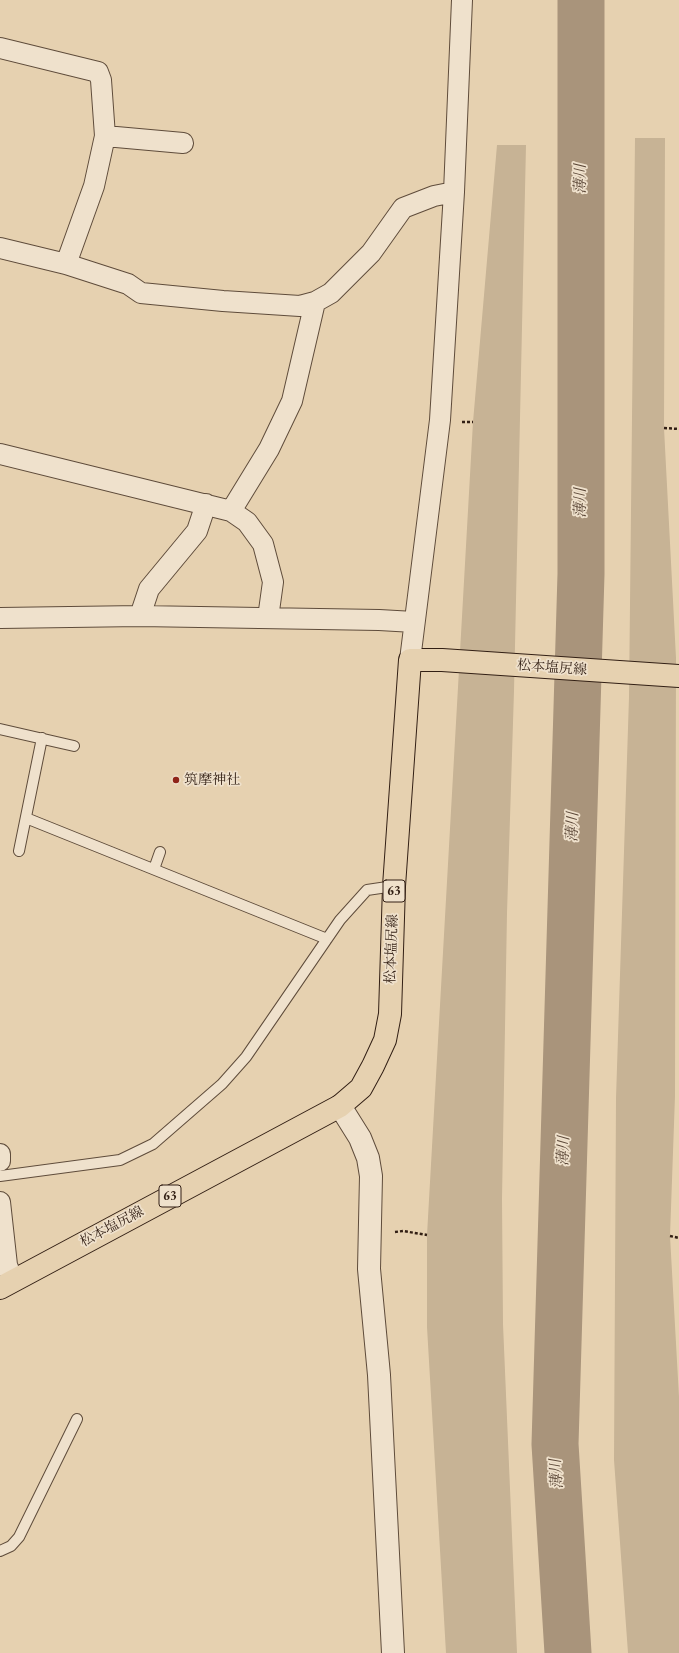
<!DOCTYPE html>
<meta charset="utf-8">
<style>
body{margin:0}
canvas{display:block;background:#e6d1b0}
</style>
<canvas width="679" height="1653"></canvas>
<script>
const g = document.querySelector('canvas').getContext('2d');
g.lineJoin = 'round';
function fillPath(path, color) { g.fillStyle = color; g.fill(path, 'evenodd'); }
function strokePath(path, color, width, dash) { g.strokeStyle = color; g.lineWidth = width; g.lineCap = dash ? 'butt' : 'round'; g.setLineDash(dash || []); g.stroke(path); }
function drawText(font, color, halo, rows, align = 'center') {
  g.font = font + ' "EB Garamond","Noto Serif JP",serif'; g.lineWidth = 3.5; g.setLineDash([]); g.textBaseline = 'middle'; g.strokeStyle = halo; g.fillStyle = color; for (const [text, x, y, turn = 0] of rows) {
    g.save(); g.translate(x, y); g.rotate((+turn || 0) * Math.PI / 180); g.textAlign = isNaN(turn) ? turn : align; if (halo) g.strokeText(text, 0, 0); g.fillText(text, 0, 0); g.restore();
  }
}
fillPath(new Path2D(`
 M635,138H665L664,428L676,658L675,1096L670,1236L679,1397V1653H628L614,1460L616,1098L629,697Z
 M497,145H526L514,691L507,913L502,1199L503,1324L517,1653H446L427,1327V1235L473,422Z`), '#c7b395');
strokePath(new Path2D(`
 M568,1653L555,1444L581,574V0`), '#a9947b', 47);
const service = new Path2D(`
 M0,729L74,746
 M26,818L327,939
 M19,851L42,738
 M154,869L160,852
 M0,1176L120,1160L153,1144L222,1084L246,1057L340,920L367,890L394,886
 M0,1551L11,1546L19,1537L77,1419`);
const minor = new Path2D(`
 M0,48L98,72L101,80L105,136
 M0,248L66,264L128,284L141,293L223,301L300,306L315,302L331,293L371,253L403,208L434,196L454,192
 M66,264L94,186L105,136L183,143
 M0,454L231,511L247,522L263,544L273,582L268,618
 M231,511L269,449L292,401L315,302
 M140,616L149,589L197,531L206,504
 M0,618L140,616L379,620L414,622
 M410,660L440,420L454,192L462,0
 M0,1154V1161
 M0,1202L7,1265L13,1281`);
const tertiary = new Path2D(`
 M340,1106L360,1138L368,1158L371,1176L369,1269L379,1375L393,1653`);
const primary = new Path2D(`
 M0,1288L340,1106L361,1088L373,1066L385,1040L390,1014L394,886L410,660H442L679,676`);
strokePath(service, '#5f4c3b', 12);
strokePath(minor, '#5f4c3b', 22);
strokePath(tertiary, '#5f4c3b', 24);
strokePath(primary, '#321f14', 24);
strokePath(new Path2D(`
 M462,422H473
 M664,428L679,429
 M395,1232L403,1231L427,1235
 M670,1236L679,1238`), '#321f14', 2.5, [3, 2]);
strokePath(service, '#efe1cc', 10);
strokePath(minor, '#efe1cc', 20);
strokePath(tertiary, '#efe1cc', 22);
strokePath(primary, '#e6d1b0', 22);
for (const [x, y, r, color] of [
 [176,780,4,"#8f2418"]
]) { const dot = new Path2D(); dot.arc(x, y, r, 0, 2 * Math.PI); g.fillStyle = color; g.fill(dot); strokePath(dot, '#efe1cc', 1.5); }
for (const [x, y, w] of [
 [394,891,22],
 [170,1196,22]
]) { const box = new Path2D(); box.roundRect(x - w / 2, y - 11, w, 22, 3); g.fillStyle = '#efe1cc'; g.fill(box); strokePath(box, '#321f14', 1); }
drawText('bold 13px', '#321f14', null, [
 ["63",394,891],
 ["63",170,1196]
]);
drawText('14px', '#321f14', '#efe1cc', [
 ["松本塩尻線",552,668,4],
 ["松本塩尻線",392,949,-88],
 ["松本塩尻線",112,1227,-28]
]);
drawText('14px', '#321f14', '#efe1cc', [
 ["筑摩神社",184,780]
], 'left');
drawText('italic 15px', '#5c4838', '#efe1cc', [
 ["薄川",581,179,-90],
 ["薄川",581,503,-90],
 ["薄川",573,827,-88],
 ["薄川",564,1151,-88],
 ["薄川",557,1474,-94]
]);
</script>
